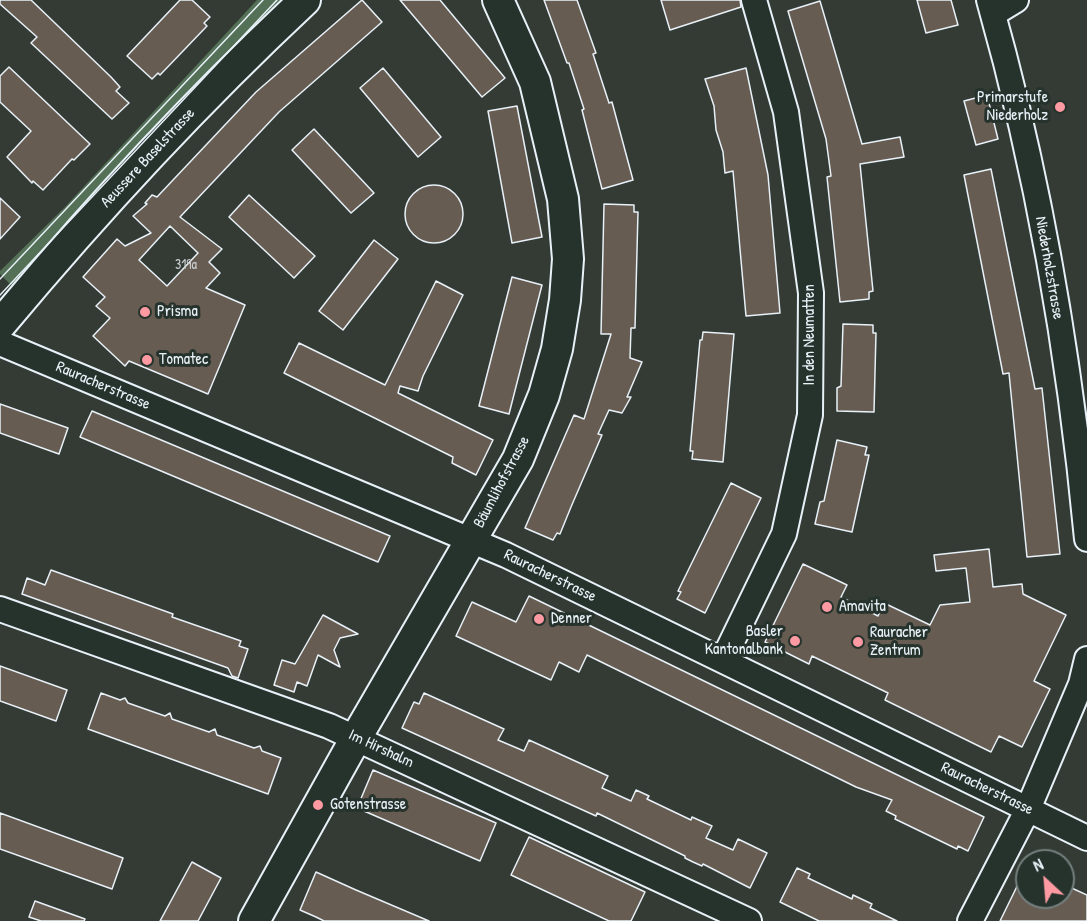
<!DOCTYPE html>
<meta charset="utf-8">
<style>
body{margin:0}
#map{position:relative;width:1087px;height:921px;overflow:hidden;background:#333b34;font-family:"Patrick Hand",sans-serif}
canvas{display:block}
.north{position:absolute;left:1015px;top:849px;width:60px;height:60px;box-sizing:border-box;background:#26332d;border:2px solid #747f7e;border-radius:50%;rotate:334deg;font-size:16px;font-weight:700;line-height:24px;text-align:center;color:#e8f1f8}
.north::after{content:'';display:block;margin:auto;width:21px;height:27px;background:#ff9aa2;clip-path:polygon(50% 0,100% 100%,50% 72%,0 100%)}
</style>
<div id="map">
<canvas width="1087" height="921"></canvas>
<div class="north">N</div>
</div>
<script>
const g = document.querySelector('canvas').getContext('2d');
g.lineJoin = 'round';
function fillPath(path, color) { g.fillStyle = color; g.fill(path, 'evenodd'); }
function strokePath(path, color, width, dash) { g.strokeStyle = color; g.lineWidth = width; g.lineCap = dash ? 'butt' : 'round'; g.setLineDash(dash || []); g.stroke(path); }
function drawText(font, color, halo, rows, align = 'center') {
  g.font = font + ' "Patrick Hand",sans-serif'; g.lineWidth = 6; g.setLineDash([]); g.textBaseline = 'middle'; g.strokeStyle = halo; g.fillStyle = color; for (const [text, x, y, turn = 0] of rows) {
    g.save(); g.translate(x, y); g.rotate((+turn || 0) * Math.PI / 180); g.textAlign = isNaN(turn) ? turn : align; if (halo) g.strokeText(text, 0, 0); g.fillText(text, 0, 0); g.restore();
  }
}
fillPath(new Path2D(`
 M257,0H284L17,291L0,274V271L65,207Z`), '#547158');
const building = new Path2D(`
 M0,0H31L111,77L120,87L116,91L129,103L112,119L31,43L37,37L0,4Z
 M180,0H192L210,17L204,23L207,26L160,75L158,73L152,79L127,56Z
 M362,0L382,22L279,112L180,217L222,249L209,262L220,273L206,288L245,305L208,394L129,361L125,366L93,336L110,318L96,306L105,297L83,277L117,239L125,246L151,233L133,216L147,204L145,203L152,195L157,197L256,92ZM170,226L198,253L167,286L139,260Z
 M400,0H440L505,78L482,97Z
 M544,0H577L596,53L593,54L609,103L612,102L633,180L602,189L582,110L584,109L569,63H567Z
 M661,0H740L741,7L670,30Z
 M917,0H951L958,25L926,33Z
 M820,1L862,144L900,137L904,157L860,164L873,291L869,292V299L840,302L827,177L831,176L826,139L788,11Z
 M9,67L90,144L74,160L72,159L43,190L33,181L32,183L7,157L31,131L0,102V76Z
 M383,68L441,137L418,157L360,88Z
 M746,68L768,175L780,313L746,316L733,171L725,173L723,152L716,130L714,106L705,79Z
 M987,95L998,139L976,145L964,101Z
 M517,106L542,237L512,243L488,111Z
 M314,129L374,193L351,213L292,150Z
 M991,169L1035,389L1042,388L1060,554L1027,557L1009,373L1003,374L964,175Z
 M405 214a29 29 0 1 1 58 0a29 29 0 1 1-58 0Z
 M249,195L315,256L294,278L229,217Z
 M0,198L20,217L0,239Z
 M604,204L634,205V212H638L635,328H631L630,358L642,362L627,397H631L622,413L609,410L598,434L602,435L571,507L560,534L557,533L553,540L525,528L574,415L584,419L611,334H601Z
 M374,240L398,259L343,330L319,311Z
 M512,277L542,285L509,414L479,406Z
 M436,281L463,295L423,376L418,391L400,386L398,393L493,440L476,475L452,463L453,457L284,373L299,343L385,385Z
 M843,324L873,325V333H876L874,412L837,411V388L841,386Z
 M703,332L734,334L723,462L692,459L693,451H690L700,340H702Z
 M0,404L68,428L59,454L0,433Z
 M92,411L390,536L378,562L80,437Z
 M837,440L867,447L865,455H869L852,532L815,524L820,502L824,501Z
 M731,483L761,498L705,613L677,599L681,592L678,591Z
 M989,549L993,587L1022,584L1023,594L1066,615L1034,681L1050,689L1022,747L999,736L991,752L885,700L888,693L812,656L809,664L765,642L803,564L847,585L841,597L878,616L884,603L930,625L940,605L970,602L966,568L936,571L934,555Z
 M51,570L173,614L172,617L241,641L239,646L248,649L238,678L232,676L228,668L22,594L27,578L45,585Z
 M529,596L984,817L968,851L958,846L957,849L895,819L896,816L886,811L892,800L856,787L587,655L579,672L559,662L551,680L456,636L472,602L516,622Z
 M323,615L358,634L340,638L334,650L340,667L318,655L307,686L297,682L294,692L274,685L282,660L295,664Z
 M0,666L67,690L56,721L0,701Z
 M101,693L120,700L125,698L128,703L165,716L170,713L172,719L209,732L215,729L217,735L254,748L260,746L262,751L281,758L268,794L88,729Z
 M424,693L504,729L498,740L524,751L529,740L608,776L602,788L631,801L636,790L649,796L647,799L691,820L692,817L712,826L706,838L733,850L738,839L767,853L750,888L703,864L702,866L693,862L685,858V856L597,813L596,816L402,728L414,702L419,704Z
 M373,770L496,823L480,861L357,808Z
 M0,813L123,858L112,889L0,849Z
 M529,837L645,892L631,921H609L511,875Z
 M192,862L221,878L198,921H160Z
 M1027,866V897H1063V884L1087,895V921H1000Z
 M797,868L810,874L808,878L852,899L853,895L872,904L870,908L897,921H819L780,902Z
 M316,872L356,890L429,921H324L316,917L300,910Z
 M35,901L85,919L84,921H41L29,917Z`);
fillPath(building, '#675c52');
strokePath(building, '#e8f1f8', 1.5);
const minor = new Path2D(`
 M989,0C1039,176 1070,358 1087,539
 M993,14L1016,0
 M0,343L506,555L1087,838
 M0,609L329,726L749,921
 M723,660L784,534L810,415L811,293L786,112L754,0
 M970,921L1028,809L1081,684L1087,659`);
const major = new Path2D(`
 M0,325C95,211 197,101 305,0
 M254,921L356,738L518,459L544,395L557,349L565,300L568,259L563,199L535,82L498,0`);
strokePath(minor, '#e8f1f8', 28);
strokePath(major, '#e8f1f8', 34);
strokePath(minor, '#26332d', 24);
strokePath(major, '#26332d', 30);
strokePath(new Path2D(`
 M0,279L263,0
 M0,295L277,0`), '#e8f1f8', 1.5);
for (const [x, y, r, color] of [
 [1060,107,6,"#ff9aa2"],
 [145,312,6,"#ff9aa2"],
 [147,360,6,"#ff9aa2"],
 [827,607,6,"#ff9aa2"],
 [539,619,6,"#ff9aa2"],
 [795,641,6,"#ff9aa2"],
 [858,642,6,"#ff9aa2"],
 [318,805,6,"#ff9aa2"]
]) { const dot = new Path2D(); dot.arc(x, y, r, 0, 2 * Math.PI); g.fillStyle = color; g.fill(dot); strokePath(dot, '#26332d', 2); }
drawText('14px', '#c8ccce', null, [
 ["319a",186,265]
]);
drawText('16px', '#e8f1f8', '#26332d', [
 ["Primarstufe",1048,98,"right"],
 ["Niederholz",1048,116,"right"],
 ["Prisma",157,312],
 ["Tomatec",159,360],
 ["Amavita",839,607],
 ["Denner",551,619],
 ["Basler",783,632,"right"],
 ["Kantonalbank",783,650,"right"],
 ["Rauracher",870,633],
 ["Zentrum",870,651],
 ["Gotenstrasse",330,805]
], 'left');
drawText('16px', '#e8f1f8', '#26332d', [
 ["Aeussere Baselstrasse",148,158,-47],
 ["Niederholzstrasse",1049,268,80],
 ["In den Neumatten",810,335,-90],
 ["Rauracherstrasse",103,386,23],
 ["Bäumlihofstrasse",502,482,-62],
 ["Rauracherstrasse",550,576,26],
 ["Im Hirshalm",381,749,25],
 ["Rauracherstrasse",987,789,26]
]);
</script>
